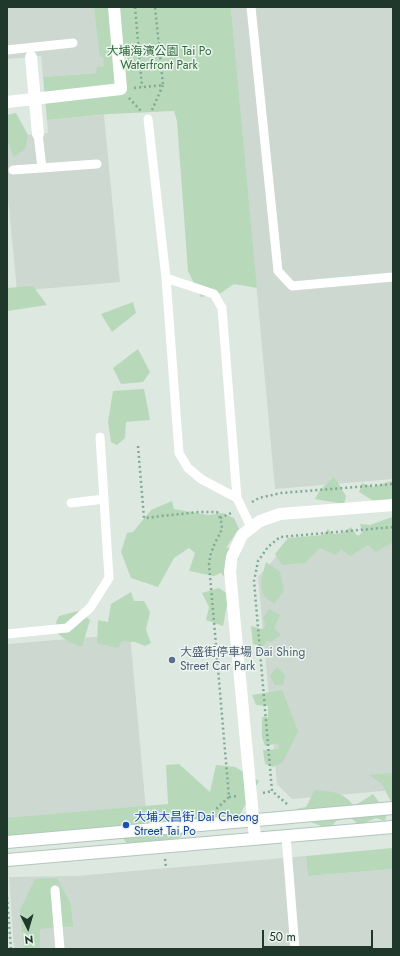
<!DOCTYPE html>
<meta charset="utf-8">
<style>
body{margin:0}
#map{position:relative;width:400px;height:956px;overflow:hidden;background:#dde8e1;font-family:Jost,sans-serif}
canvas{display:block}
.frame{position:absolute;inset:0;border:8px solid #20372c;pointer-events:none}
.north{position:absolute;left:8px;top:908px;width:40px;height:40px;-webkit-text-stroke:3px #edf5f0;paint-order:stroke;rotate:175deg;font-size:11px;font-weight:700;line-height:16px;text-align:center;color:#20372c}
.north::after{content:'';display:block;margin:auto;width:14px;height:18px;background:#20372c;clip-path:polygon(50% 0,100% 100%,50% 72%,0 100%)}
.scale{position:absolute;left:262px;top:930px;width:111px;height:18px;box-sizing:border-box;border:2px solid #20372c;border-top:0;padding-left:5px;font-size:12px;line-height:14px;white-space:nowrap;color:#20372c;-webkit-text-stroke:3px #edf5f0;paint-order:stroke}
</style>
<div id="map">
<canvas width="400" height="956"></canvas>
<div class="frame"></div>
<div class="north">N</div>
<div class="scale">50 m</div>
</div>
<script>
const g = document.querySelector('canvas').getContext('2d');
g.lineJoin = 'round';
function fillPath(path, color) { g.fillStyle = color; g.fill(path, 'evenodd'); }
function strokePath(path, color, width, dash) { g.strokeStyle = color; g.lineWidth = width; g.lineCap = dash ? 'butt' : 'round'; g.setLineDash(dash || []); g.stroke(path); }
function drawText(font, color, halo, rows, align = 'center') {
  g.font = font + ' Jost,"Noto Sans TC",sans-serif'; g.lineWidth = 3; g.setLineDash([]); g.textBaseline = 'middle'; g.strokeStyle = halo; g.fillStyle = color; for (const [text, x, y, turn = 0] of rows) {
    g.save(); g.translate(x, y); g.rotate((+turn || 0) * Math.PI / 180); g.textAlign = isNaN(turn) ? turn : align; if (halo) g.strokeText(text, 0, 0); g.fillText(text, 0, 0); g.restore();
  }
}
fillPath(new Path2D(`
 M7,7H98L105,72L43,77L41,56L7,59Z
 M231,7H393V479L275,489Z
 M104,115L120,282L17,291L7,188V124L16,136L38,134L48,133L47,120Z
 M393,532V790L292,799L277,784L258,577L290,541Z
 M130,634L146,810L7,822V644Z
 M306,856L308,876L393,869V949H14L9,877L76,876Z`), '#ccd8d0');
fillPath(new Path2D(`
 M94,7H231L257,288L234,284L221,293L201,297L188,271L177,121L174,111L110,114L47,120L43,77L96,73L97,67L104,66L103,57H100Z
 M16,113L28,135L25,149L14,157L7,140V115Z
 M33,286L47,305L7,311V288Z
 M133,302L136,313L112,332L101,314Z
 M138,349L150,372L143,382L121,384L113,368Z
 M144,389L150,420L126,422L125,438L117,445L111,442L108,422L113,391Z
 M334,477L346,496L344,504L315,499L320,490Z
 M391,481L393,482V507L385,508L359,492L362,483L373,487Z
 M172,501L174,509L209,515L222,513L234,518L239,529L226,548L243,545L235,570L225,578L221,573L214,576L189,571L195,553L189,548L174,558L158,587L131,578L121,552L127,533L133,532L151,510Z
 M392,517L393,542L376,552L368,545L350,556L341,549L336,555L320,548L305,563L282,565L275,554L288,538L323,535L328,529L332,534L342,533L351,527L358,537L362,532L360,524L370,525Z
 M266,562L280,572L284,590L275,603C255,597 262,577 266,562Z
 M219,588L229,595L223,626L206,620L209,607L202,593Z
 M131,592L134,601H144L150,612L146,630L151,643L145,646L135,642L122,641L118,648L97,643L98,620L108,622L111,604Z
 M269,609L280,615L274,628L281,635L271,642L267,641L263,647L253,644L251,626L261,629L266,626L263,618Z
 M78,611L90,620L82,647L69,642L58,634L56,622L59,616Z
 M277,667L285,675L283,685H275L270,676Z
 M282,690L298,731L283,762L273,767L265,764L263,750L279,749V743L265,746L262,737V717H268V706L256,705L252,695Z
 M179,764L210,792L216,765L235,767L259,781L240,814L235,827L198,832L186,831L179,838L127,844L116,828L107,840L80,831L59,845L48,832L7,844V818L168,804L166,765Z
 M393,773V806L382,784L369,775Z
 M315,790C333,792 342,791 354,806L373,794L387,813L385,821L376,818L359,825L351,818L336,821L330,829L313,823L296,809L306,807Z
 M393,848V869L308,876L306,856Z
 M57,878L71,905L73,926L40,929V949H24L20,910L35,879Z`), '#b7d9b9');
const secondary = new Path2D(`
 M7,842L393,808
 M7,860L393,827`);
strokePath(secondary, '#b1c7bb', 14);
strokePath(new Path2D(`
 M135,7L142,87
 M134,88L163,85L155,7
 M129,98L141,111
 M152,110L163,85
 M7,120H8
 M138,446L144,518L199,512H217C228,532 217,533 212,551C210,555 210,559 209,564L229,797L214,811
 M252,502L259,498L281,493L393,484
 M220,518L231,513
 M263,793L272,791
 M229,797L238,796
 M287,804L272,791L254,581L258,561L268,547L280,537L393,527
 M165,859L166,868
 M7,897L11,949`), '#7faa94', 2.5, [2, 3]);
strokePath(new Path2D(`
 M251,7L278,271L292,286L393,277
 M7,50L73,43
 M148,119L166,278L179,453L188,468L201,479L237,498
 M38,134L42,168
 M13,170L97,164
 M166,278L214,294L222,308L237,498L251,527
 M71,503L104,499
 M7,634L67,628L90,608L109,578L100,437
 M286,836L295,949
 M55,890L60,949`), '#fff', 9);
strokePath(new Path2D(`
 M31,57L38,134
 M7,102L121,89L114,7
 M255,838L230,572L232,557L242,535L260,521L280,514L393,505`), '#fff', 12);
strokePath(secondary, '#fff', 12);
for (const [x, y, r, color] of [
 [172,660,4,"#5c6f8a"],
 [126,825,4,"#1a4fb4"]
]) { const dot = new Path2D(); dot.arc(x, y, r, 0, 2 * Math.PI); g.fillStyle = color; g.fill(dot); strokePath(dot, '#edf5f0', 1.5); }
drawText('12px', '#2d6b38', '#edf5f0', [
 ["大埔海濱公園 Tai Po",159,52],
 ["Waterfront Park",159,66]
]);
drawText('12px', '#4e5e75', '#edf5f0', [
 ["大盛街停車場 Dai Shing",180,653],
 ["Street Car Park",180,667]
], 'left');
drawText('12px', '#164399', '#edf5f0', [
 ["大埔大昌街 Dai Cheong",134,818],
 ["Street Tai Po",134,832]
], 'left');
</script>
